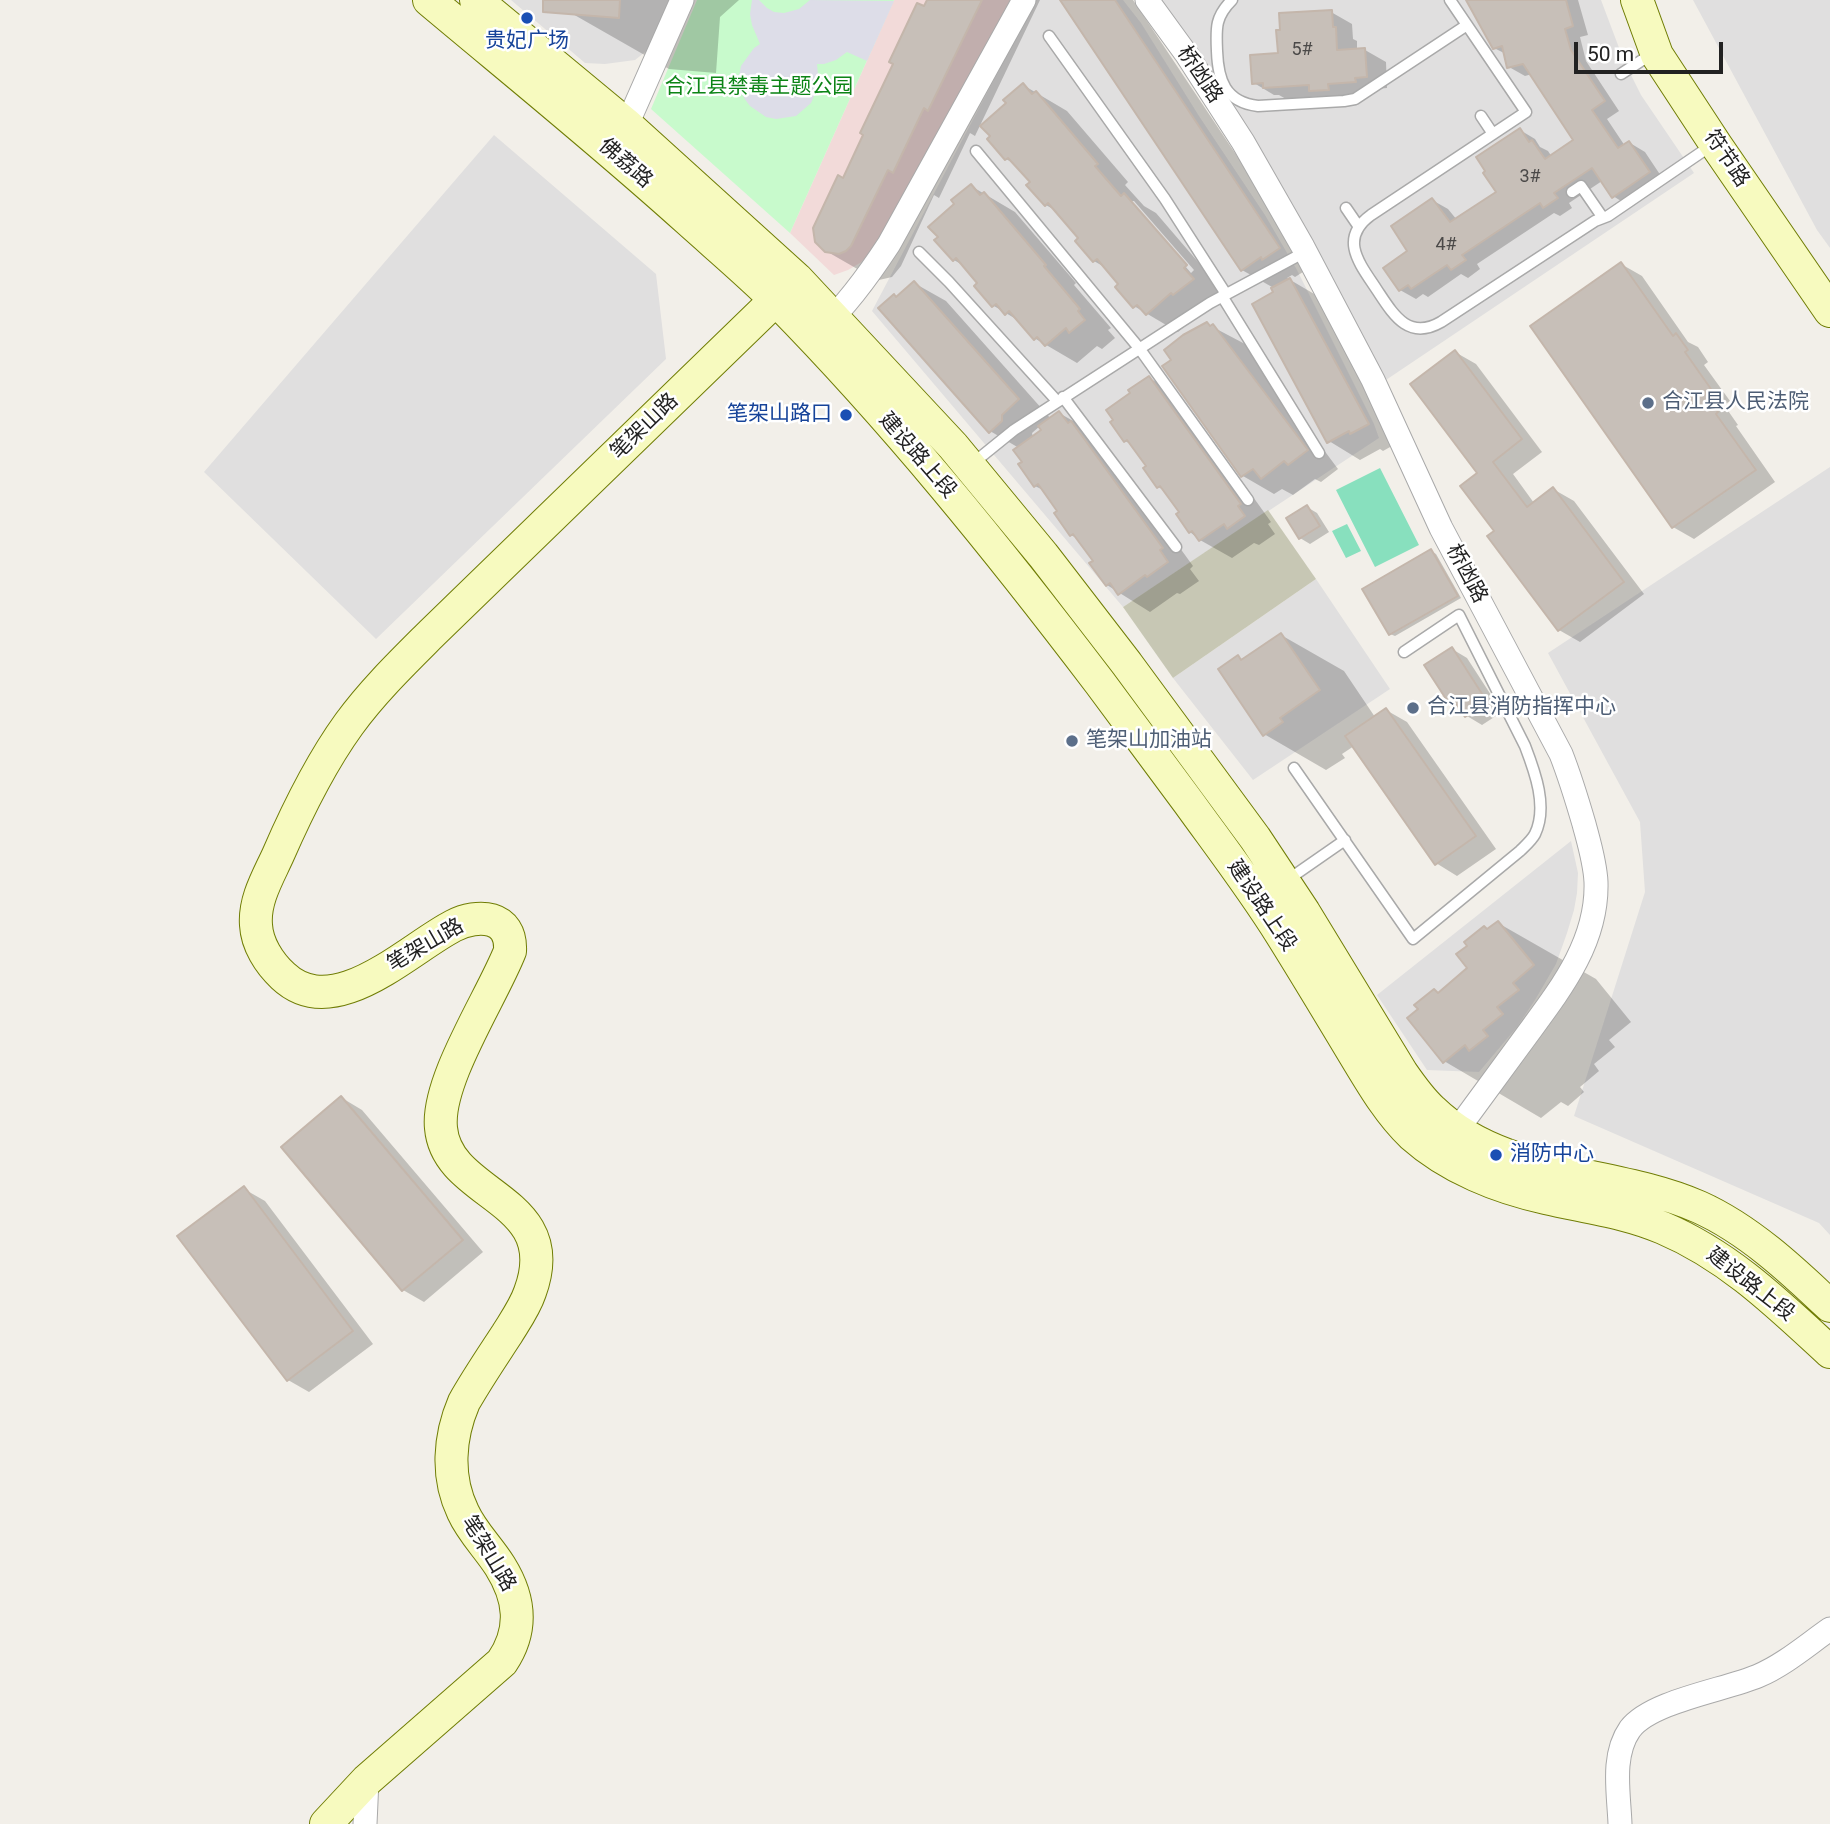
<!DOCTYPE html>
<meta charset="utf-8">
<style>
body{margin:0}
#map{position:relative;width:1830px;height:1824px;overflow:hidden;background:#f2efe9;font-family:Roboto,sans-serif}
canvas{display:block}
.scale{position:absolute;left:1574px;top:42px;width:149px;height:32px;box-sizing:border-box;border:4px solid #222;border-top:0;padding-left:9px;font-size:21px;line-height:24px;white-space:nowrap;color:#222;-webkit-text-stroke:5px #fff;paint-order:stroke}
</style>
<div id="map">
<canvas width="1830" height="1824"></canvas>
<div class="scale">50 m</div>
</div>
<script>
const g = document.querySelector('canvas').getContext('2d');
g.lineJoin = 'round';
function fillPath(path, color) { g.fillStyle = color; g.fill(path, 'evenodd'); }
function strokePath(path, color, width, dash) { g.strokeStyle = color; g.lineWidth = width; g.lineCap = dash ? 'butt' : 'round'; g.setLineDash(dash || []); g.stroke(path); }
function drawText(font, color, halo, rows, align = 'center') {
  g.font = font + ' Roboto,"Noto Sans SC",sans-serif'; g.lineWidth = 5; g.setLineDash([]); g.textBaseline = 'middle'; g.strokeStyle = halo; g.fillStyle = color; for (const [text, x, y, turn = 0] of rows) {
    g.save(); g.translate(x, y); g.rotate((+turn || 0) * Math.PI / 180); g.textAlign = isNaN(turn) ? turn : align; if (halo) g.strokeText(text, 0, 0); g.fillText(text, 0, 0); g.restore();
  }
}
fillPath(new Path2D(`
 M511,0H673L649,49L635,60L605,64L585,63Z
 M1036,0H1123L1141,23L1199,116L1265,215L1297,270L1374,424L1379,438L1123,607L872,311Z
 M1140,0H1601L1624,61L1641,95L1694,173L1374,388L1302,253Z
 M1693,0H1830V248L1817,230Z
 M494,135L656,274L666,359L376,639L204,472Z
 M1830,467V1235L1819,1223L1574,1116L1645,892L1640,822L1548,653Z
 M1316,579L1390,689L1253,780L1173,678Z
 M1571,841L1578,873L1577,893L1574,910L1567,933L1556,964L1535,1000L1517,1027L1479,1072L1427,1070L1377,995Z`), '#e0dfdf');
fillPath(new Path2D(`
 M894,0H1014L882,236L869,255L860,263L848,270L834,275L790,233Z`), '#f2dad9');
fillPath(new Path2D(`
 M1268,510L1316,579L1173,678L1123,607Z`), '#c7c7b4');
fillPath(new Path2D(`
 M697,0H894L790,233L651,109Z`), '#c8facc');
fillPath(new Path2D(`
 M1380,468L1419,545L1375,567L1336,490Z
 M1347,524L1361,551L1346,558L1332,531Z`), '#88e0be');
fillPath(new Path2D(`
 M752,0H759L767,8L774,12L784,13L799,9L810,0L894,1L867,61L847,52L836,60L824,64H817L819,85L811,103L796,116L776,119L766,117L750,106L744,98L740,87L739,76L741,66L754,48L760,44L752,25L750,14Z`), '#dddde8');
fillPath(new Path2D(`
 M572,0H739L720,17L716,73L669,69L571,13Z
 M929,0H1040L975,136L970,133L939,198L934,195L901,266L892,277L879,280L873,278L826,251L843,180Z
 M1065,0H1133L1311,267L1295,277L1292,275L1287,278L1321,298L1399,442L1383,451L1380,449L1360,460L1329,441L1272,287L1242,270Z
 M1470,0H1578L1588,35L1580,37L1586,61L1619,111L1607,119L1625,146L1630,143L1645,152L1665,182L1629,206L1613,196L1602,181L1569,203L1572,208L1560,216L1554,213L1477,264L1480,269L1468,278L1461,274L1428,297L1423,294L1416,299L1400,290L1409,252L1432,200L1448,209L1457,220L1498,192L1520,130L1535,139L1540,147L1548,151L1552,157L1575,141L1532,74L1525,76L1509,67L1506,54L1494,48Z
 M1331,12L1352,24L1353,39L1357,41V51L1365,50L1386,62L1387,88L1376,89V93L1348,95L1332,102L1322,96L1286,99L1279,95H1274L1254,83L1279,55Z
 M1023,85L1067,111L1128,182L1125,185L1144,206L1156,213L1217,284L1214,286L1224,298L1206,312L1203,311L1178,332L1134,306L1121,284L1106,268L1094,261L1081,238L1058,212L1046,205L1032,182L1017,165L1006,159L1009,104ZM1129,201H1134L1194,270L1191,273Z
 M971,186L1015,212L1076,283L1074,285L1111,328L1108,330L1115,338L1102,349L1097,346L1077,363L1036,339L1021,322L994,306L977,286L980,283L966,267L954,260L957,204Z
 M1621,264L1642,276L1688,342L1698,347L1708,362L1704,365L1730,401L1724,405L1738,425L1736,426L1775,482L1694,539L1673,527Z
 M914,283L946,301L1051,419L1059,413L1091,431L1116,460L1193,566L1190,569L1199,581L1180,594L1177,593L1150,612L1107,585L1095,561L1080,540L1071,535L1059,511L1045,491L1035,486L1019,448L990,431L897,298ZM1040,426L1044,430L1033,438L1032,433Z
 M1207,324L1245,344L1338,469L1321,482L1315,479L1293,495L1282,489L1274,494L1243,476L1164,367Z
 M1455,352L1476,364L1542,452L1513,474L1534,503L1553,489L1574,501L1644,594L1580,642L1559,630L1496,532L1480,474Z
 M1149,378L1181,396L1271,522L1268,524L1275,534L1259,545L1254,543L1232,558L1200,540L1190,532L1181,513L1166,491L1158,487L1149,466L1133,445L1125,441Z
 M1307,507L1317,513L1329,532L1310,544L1300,538Z
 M1431,551L1436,554L1461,598L1395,636L1390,634Z
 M1281,635L1344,671L1375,717L1386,710L1407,722L1496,849L1457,876L1436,863L1354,746L1342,754L1345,758L1326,770L1264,734L1238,657L1244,660Z
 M1452,649L1467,658L1502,712L1482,725L1467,716L1460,706L1450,700Z
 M1498,923L1596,979L1631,1022L1609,1040L1615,1047L1594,1064L1599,1071L1580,1087L1584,1092L1568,1106L1561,1102L1541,1118L1444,1061L1440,994L1469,969L1489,930Z
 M342,1098L362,1110L483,1252L424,1302L403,1290Z
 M244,1189L265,1201L373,1344L309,1392L288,1380Z`), '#0003');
const building = new Path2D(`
 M543,0H620L619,18L543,12Z
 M927,0H982L928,111L924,108L893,173L888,170L851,246L846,251L839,254L825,252L815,242L813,228L838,175L843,178L863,135L860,133L893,64L889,62L917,3L924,6Z
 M1060,0H1115L1280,248L1262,260L1261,257L1241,271Z
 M1466,0H1566L1573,26L1565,29L1571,50L1605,101L1592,110L1618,148L1629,141L1650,172L1612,198L1592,168L1554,193L1558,198L1543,208L1540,203L1462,255L1466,260L1451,270L1447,265L1411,289L1408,285L1399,291L1383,268L1407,251L1391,226L1432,198L1450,222L1496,192L1483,173L1485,171L1476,157L1520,128L1529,142L1532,140L1545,159L1573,140L1523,64L1507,68L1502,46L1493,49Z
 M1332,10L1333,27H1336L1337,50L1365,48L1367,77L1355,78L1356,82L1328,84L1329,90L1309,91V85L1263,88V83L1252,84L1250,55L1278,53L1276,30H1280L1279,13Z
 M1023,83L1032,94L1036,91L1098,164L1095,166L1121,196L1124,193L1187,265L1184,268L1194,279L1173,295L1171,293L1146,315L1137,305L1133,308L1115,287L1118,284L1097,259L1093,262L1075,241L1078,238L1048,203L1045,206L1026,185L1030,182L1008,158L1005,160L987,139L990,136L980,126L1006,103L1003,100Z
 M971,184L980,195L984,192L1046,265L1044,266L1080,309L1078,311L1085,320L1069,333L1066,328L1045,346L1037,337L1034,340L1009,311L1005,315L996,304L992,307L974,286L977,283L956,258L953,261L934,240L938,237L928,227L954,204L951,200Z
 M1621,262L1673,336L1676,333L1688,350L1685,352L1711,389L1705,393L1718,412L1716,414L1756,470L1672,528L1530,326Z
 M1290,278L1369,424L1350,434L1349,431L1327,443L1252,304L1273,292L1271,288Z
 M914,281L1019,399L1002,415V421L989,433L878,308L894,294L896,297Z
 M1207,322L1210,326L1213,324L1308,450L1288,465L1284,461L1261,479L1253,469L1241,477L1162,366L1171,360L1164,350L1183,335Z
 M1455,350L1522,439L1493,462L1527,507L1553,487L1624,582L1558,631L1487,536L1494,531L1460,486L1477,473L1410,384Z
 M1149,376L1241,504L1238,506L1245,516L1227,529L1224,524L1199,541L1192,531L1189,533L1176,514L1179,512L1160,486L1157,488L1143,468L1146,466L1127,440L1124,442L1110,422L1113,420L1106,410L1130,393L1128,390Z
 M1059,411L1068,423L1071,421L1085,440L1163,548L1160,550L1168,562L1147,577L1145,575L1118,595L1110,583L1106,586L1089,563L1093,561L1073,534L1070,536L1054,513L1057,511L1038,484L1034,487L1018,464L1022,462L1013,450L1041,430L1038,426Z
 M1307,505L1320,526L1299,539L1286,518Z
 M1431,549L1458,596L1389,635L1362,589Z
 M1281,633L1320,690L1280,718L1283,722L1263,736L1218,669L1238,655L1241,660Z
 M1452,647L1488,703L1465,717L1453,699L1448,702L1424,665Z
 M1386,708L1476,836L1435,865L1345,736Z
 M1498,921L1534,965L1513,983L1519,990L1497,1007L1503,1014L1483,1030L1488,1036L1469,1051L1465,1045L1443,1063L1407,1018L1418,1009L1414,1005L1434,989L1438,993L1467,968L1456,954L1467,946L1464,942L1484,926L1487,929Z
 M341,1096L463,1240L402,1291L281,1147Z
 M244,1186L353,1331L287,1381L177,1236Z`);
fillPath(building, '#c7bfb8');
strokePath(building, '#c4b6ab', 2);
const service = new Path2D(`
 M1232,0C1215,17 1216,28 1217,51C1218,80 1225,102 1258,106L1344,101L1355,99L1467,25
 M1450,0L1526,112L1371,215C1338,239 1360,264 1377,290C1393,314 1408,341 1441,322L1595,221L1608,216L1712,145
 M1049,36L1165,199L1226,294
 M1621,74L1653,53
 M1481,116L1493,134
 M976,151L1139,348L1248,500
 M1572,192L1581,186L1603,218
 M1346,208L1359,227
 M919,252L949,282L1057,401
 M1222,296L1319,453
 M1063,397L1176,547
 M972,464L1014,430L1210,303L1305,252
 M1294,768L1413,939L1520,851C1525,846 1532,840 1535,834C1548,807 1535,772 1525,746L1459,615L1404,652
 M1286,881L1345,840`);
const minor = new Path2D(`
 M1147,0L1187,55L1243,142L1303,247L1373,380L1441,528L1561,754C1570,777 1577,800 1584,824C1589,843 1595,862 1596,882C1598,947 1554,997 1518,1047C1495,1078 1472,1110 1449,1141
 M621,138L682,0
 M823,327C849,303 870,273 889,244L1024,0
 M365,1824L367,1780
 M1620,1824C1619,1794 1611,1756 1630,1729C1651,1701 1725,1690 1758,1676C1784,1665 1807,1645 1830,1629`);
const secondary = new Path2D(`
 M429,0C516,73 604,144 688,220C718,247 749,273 777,301C894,420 999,550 1100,683C1130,723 1159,763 1189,803C1220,846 1253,889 1281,934C1306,974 1330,1014 1354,1054C1371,1082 1388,1112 1412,1135C1449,1168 1499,1188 1546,1198C1585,1207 1626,1212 1663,1228C1729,1256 1778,1304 1830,1352
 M476,0L627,125L797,279L953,446L1043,555L1127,664L1255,838L1304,912L1402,1073C1411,1086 1420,1099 1432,1110C1503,1179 1613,1169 1699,1207C1748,1229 1791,1269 1830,1306
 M1637,0L1657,55L1716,145L1830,311
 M326,1824L367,1780L502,1662C524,1629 520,1598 500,1566C488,1547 472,1532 463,1512C446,1477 449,1437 464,1402C477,1379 492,1357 507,1334C515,1321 525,1307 530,1292C565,1197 447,1198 441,1128C436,1081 492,997 510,951C512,915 478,913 453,926C407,950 334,1024 283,976C269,963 257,944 256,925C254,900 268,877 278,855C298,809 320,764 349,724C373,691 403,662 432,633L797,279`);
strokePath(service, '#a9a9a9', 13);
strokePath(minor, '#a9a9a9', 25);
strokePath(secondary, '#707d05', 34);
strokePath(service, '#fff', 10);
strokePath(minor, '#fff', 23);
strokePath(secondary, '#f7fabf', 32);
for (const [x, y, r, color] of [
 [527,18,7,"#1a4fb4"],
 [1648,403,7,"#5c6f8a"],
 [846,415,7,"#1a4fb4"],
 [1413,708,7,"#5c6f8a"],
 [1072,741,7,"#5c6f8a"],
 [1496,1155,7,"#1a4fb4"]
]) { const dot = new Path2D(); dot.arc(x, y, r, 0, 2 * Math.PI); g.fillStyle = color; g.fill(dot); strokePath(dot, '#fff', 2.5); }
drawText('18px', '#4b4948', null, [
 ["5#",1302,50],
 ["3#",1530,177],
 ["4#",1446,245]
]);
drawText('21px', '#164399', '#fff', [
 ["贵妃广场",527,42],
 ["笔架山路口",832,415,"right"],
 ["消防中心",1510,1155,"left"]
]);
drawText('21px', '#222', '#fff', [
 ["桥凼路",1199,75,56],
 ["符节路",1726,159,56],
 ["佛荔路",625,164,41],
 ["笔架山路",645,427,-44],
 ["建设路上段",917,456,49],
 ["桥凼路",1466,574,62],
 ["建设路上段",1261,906,56],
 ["笔架山路",426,946,-30],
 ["建设路上段",1750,1285,38],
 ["笔架山路",488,1554,59]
]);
drawText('21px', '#0c8416', '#fff', [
 ["合江县禁毒主题公园",759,88]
]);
drawText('21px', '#4e5e75', '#fff', [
 ["合江县人民法院",1662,403],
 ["合江县消防指挥中心",1427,708],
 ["笔架山加油站",1086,741]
], 'left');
</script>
